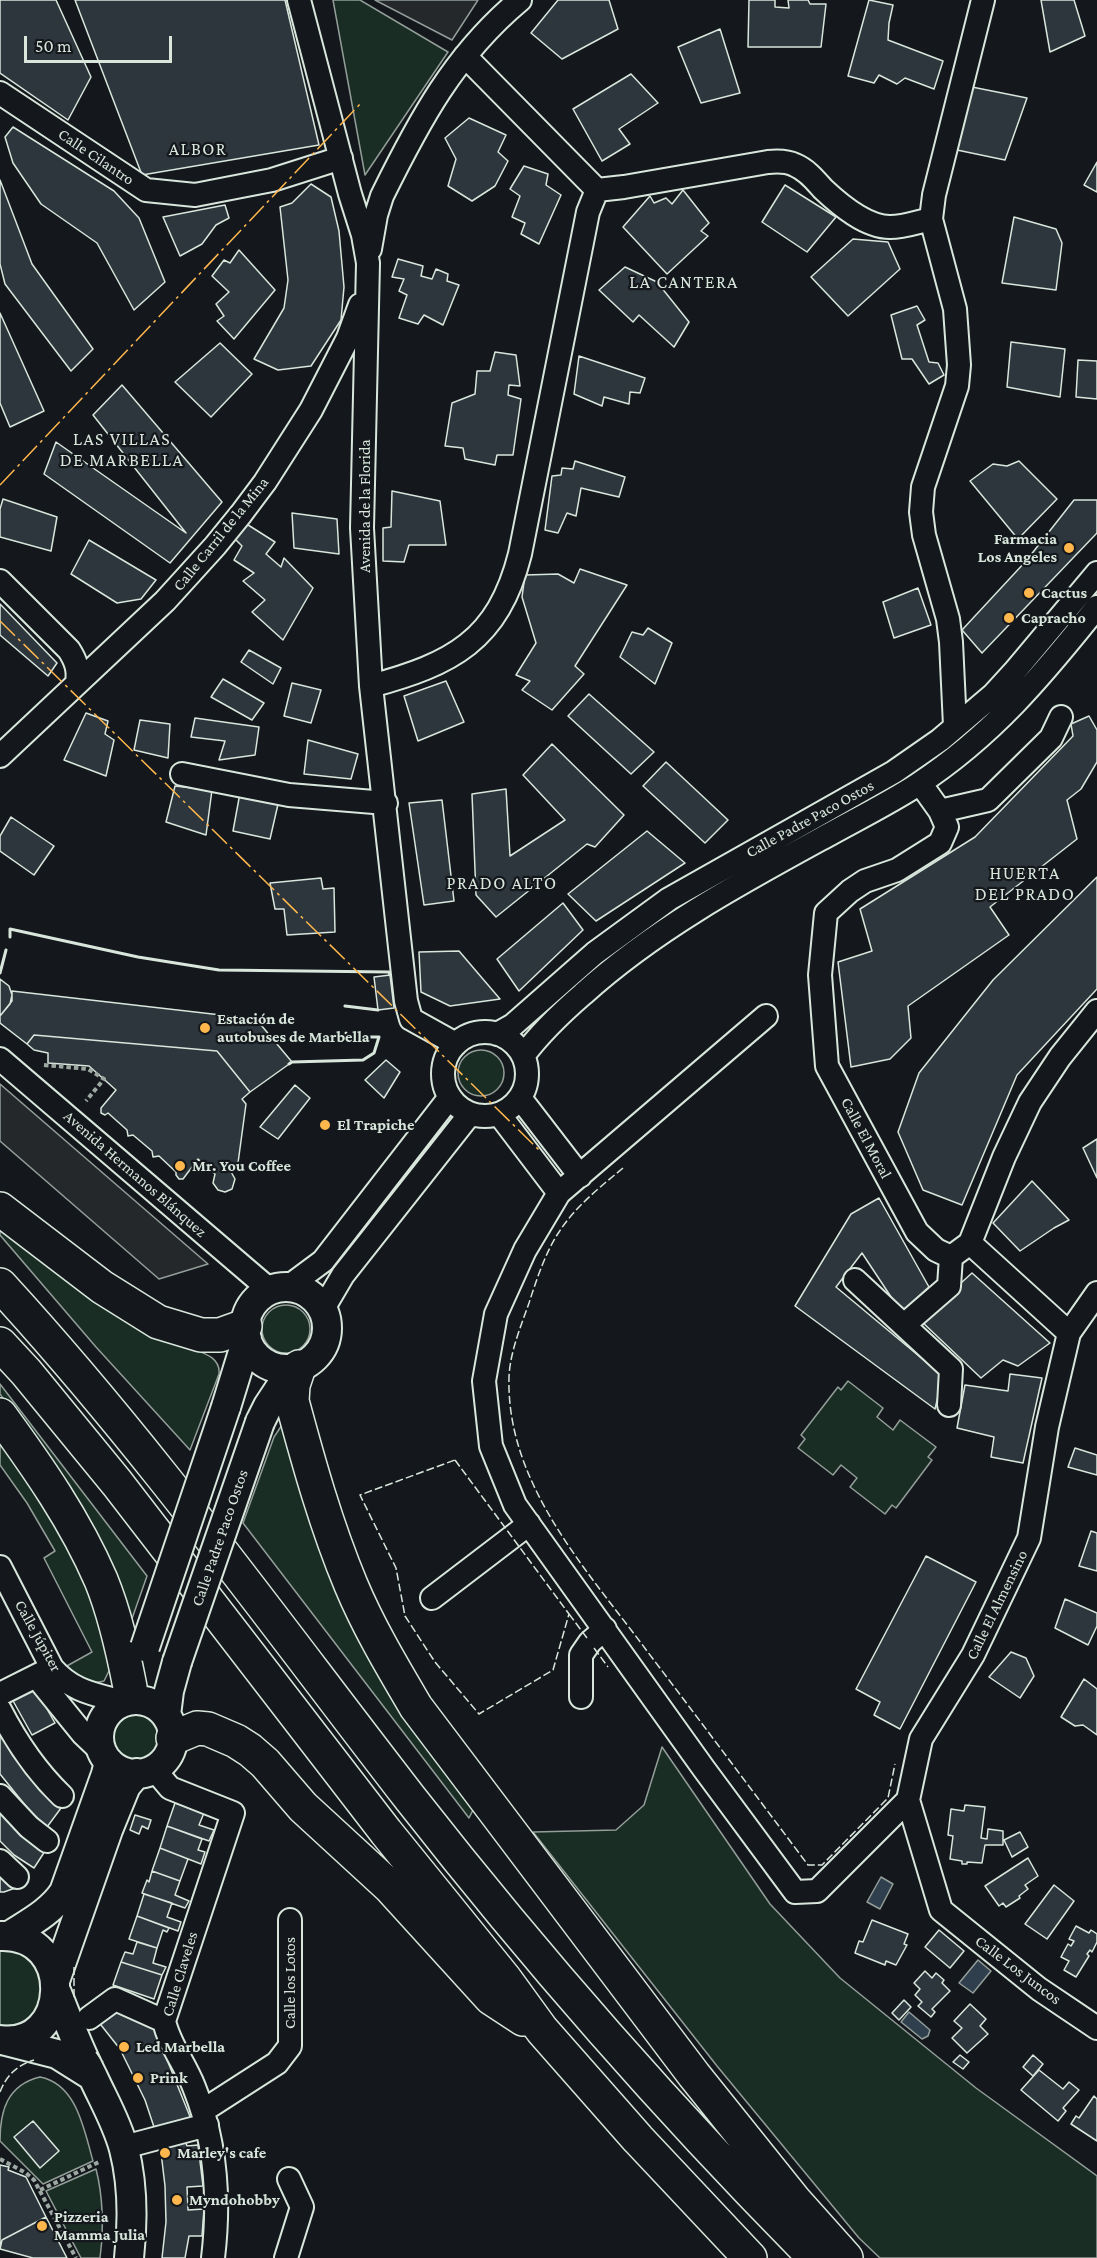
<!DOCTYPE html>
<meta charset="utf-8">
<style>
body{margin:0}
#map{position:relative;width:1097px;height:2258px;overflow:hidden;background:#14181c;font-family:"Crimson Pro",serif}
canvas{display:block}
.scale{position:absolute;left:24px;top:36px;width:148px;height:27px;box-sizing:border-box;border:3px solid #d8e6dc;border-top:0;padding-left:8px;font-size:18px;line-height:21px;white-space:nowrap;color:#d8e6dc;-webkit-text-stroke:4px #14181c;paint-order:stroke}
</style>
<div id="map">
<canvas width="1097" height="2258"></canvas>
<div class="scale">50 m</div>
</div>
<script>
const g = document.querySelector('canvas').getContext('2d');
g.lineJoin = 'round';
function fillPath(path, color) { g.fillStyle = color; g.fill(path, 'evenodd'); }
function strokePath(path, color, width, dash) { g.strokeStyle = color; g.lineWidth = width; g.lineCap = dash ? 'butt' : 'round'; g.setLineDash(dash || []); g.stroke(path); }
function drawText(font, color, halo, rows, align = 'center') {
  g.font = font + ' "Crimson Pro",serif'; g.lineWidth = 4.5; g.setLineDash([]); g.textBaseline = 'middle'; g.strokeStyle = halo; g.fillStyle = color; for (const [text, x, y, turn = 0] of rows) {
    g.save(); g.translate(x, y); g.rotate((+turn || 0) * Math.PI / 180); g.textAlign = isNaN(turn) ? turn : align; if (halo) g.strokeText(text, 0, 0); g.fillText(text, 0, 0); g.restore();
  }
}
const green = new Path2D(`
 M333,0H360L448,52L365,175Z
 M458 1073a23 23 0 1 1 46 0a23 23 0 1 1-46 0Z
 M0,1224L184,1345C198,1352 221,1355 219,1374L190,1450L96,1347L0,1235Z
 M262 1329a24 24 0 1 1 48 0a24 24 0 1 1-48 0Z
 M848,1381L883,1408L877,1417L893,1430L900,1420L936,1447L928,1457L932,1460L896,1508L892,1505L885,1514L850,1487L857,1478L841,1465L833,1475L798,1448L805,1439L801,1435L838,1387L841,1390Z
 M0,1384L147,1576L128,1630L59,1482L0,1394Z
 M282,1425L473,1810L469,1818L243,1523L274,1437Z
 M0,1437L71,1544L101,1624L110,1669L104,1681C87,1686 76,1677 65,1667L92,1652L44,1558L55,1551L27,1503L0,1465Z
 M112 1739a24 24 0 1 1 48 0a24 24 0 1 1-48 0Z
 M662,1747L770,1904L840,1978L976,2088L1097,2176V2258H880L859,2238L717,2066L533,1832L616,1830L644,1805Z
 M0,1950L20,1952L39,1967L45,1998C33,2015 23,2028 0,2025Z
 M40,2077C77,2084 84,2130 93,2161L43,2184L0,2141C0,2111 7,2085 40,2077Z
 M96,2169C103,2196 104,2230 100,2258H81L46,2191Z`);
fillPath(green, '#1a2d24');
strokePath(green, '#939e99', 1.5);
const parking = new Path2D(`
 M375,0H478L452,40Z
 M0,1084L208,1264L159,1279L0,1141Z`);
fillPath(parking, '#24282b');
strokePath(parking, '#939e99', 1.5);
const water = new Path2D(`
 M881,1877L893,1884L880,1909L867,1902Z
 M978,1960L991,1971L973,1993L959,1983Z
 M909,2012L930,2030L928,2036L922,2039L901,2022Z`);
fillPath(water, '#2f3f4d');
strokePath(water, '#939e99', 1.5);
const building = new Path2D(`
 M0,0H56L91,77L68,120L0,73Z
 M75,0H285L319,145L142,175Z
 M558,0H609L618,29L562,59L531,33Z
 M749,0H775V7L789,8L788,0H808L810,4H826L821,47H748Z
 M869,0L893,5L889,23L888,40L943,61L934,89L905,78L897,84L879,75L874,83L848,76Z
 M1041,0H1074L1085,36L1050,52Z
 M720,29L740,93L701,103L678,47Z
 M631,74L658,103L619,129L630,144L602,161L573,109Z
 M972,87L1027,98L1005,160L957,150Z
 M469,118L506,135L498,152L508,161L495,186L472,201L448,186L456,159L445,138Z
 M13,127L114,191L139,218L165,282L134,310L97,243L41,204L13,163L5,137Z
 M1097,162V192L1084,185Z
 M524,166L548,174L546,185L561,195L539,244L521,234L525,223L512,217L520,196L510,189Z
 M0,180L32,264L93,349L71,371L5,284L0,264Z
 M311,184L331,197L339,231L344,287L341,320L311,366L278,370L254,359L284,308L288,280L280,207L292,203Z
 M785,185L836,217L807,252L762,222Z
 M683,190L709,223L701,231L708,236L667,274L623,227L650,196L654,203L666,198L672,204Z
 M225,205L229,218L216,225L202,244L180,256L163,217Z
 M1014,217L1056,229L1062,243L1056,290L1002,283Z
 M853,239L888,242L900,269L848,316L811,277Z
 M239,250L275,290L234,339L217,321L224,316L216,304L229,292L212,276L224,260L230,263Z
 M398,259L423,266L421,276L432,279L436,269L448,274L447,281L459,285L443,325L424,315L418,324L399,318L407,295L399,291L404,279L392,277Z
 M625,267L657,282L689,322L674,347L639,315L633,322L599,290Z
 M917,306L925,320L917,325L929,362L938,363L944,375L929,384L912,359H902L891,315Z
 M0,313L44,411L10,427L0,403Z
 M1011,342L1065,349L1060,397L1007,387Z
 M220,343L252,374L211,417L175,382Z
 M495,352L516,355L520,386L509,385L508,395L521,399L513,455H497L495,465L465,459L463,448L445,446L452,403L475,394L477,371H490Z
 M579,356L645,378L640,393L630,392L629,404L604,397L602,406L574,394Z
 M1078,360L1097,361V399L1076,397Z
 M122,385L222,502L170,563L44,474L56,442L186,533L93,415Z
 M575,461L625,477L619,497L581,488L576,516L567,513L558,533L545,530L552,476L561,475L562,468L573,469Z
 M1019,461L1057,499L1018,539L970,481L993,464L1007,466Z
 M392,491L440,501L446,545H409L404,562L383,561V528L391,527Z
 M3,499L57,517L51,551L0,537V509Z
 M1074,500H1097V533L982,653L962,630L1026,561Z
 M292,513L337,519L339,554L294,548Z
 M245,523L275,542L266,554L281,567L284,558L313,588L283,640L252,612L265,600L243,581L254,573L234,560L242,546L235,539Z
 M89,540L156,580L141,599L117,603L71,574Z
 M580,569L627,585L575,666L584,674L552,710L522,690L530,681L516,675L536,643L522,597L525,575L558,574L574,583Z
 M918,588L931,625L894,638L883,602Z
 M0,604L57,663L48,676L0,635Z
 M648,628L672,643L655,684L620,657L632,632L643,635Z
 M249,650L281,668L273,684L241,662Z
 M223,679L264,703L252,720L211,697Z
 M446,681L464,722L418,741L404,696Z
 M292,683L321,690L311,723L284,716Z
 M589,694L654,752L631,774L568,716Z
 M86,713L108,721L105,734L114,740L106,776L64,760Z
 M1089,716L1097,730V762L1081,789L1067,800L1077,839L990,907L1009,935L908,1006L911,1038L890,1059L851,1067L838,962L872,951L860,909L975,837L1073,736L1071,724Z
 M195,718L259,727L255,755L219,760L225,741L191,737Z
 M140,720L170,724L168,758L134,750Z
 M308,740L358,754L351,779L304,774Z
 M552,744L624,815L595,847L587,844L496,917L476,895L472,794L506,789L510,856L565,820L523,775Z
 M666,762L728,820L705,843L643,786Z
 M175,786L212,790L206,835L166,822Z
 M240,793L279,800L270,839L233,831Z
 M442,800L454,901L424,905L409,803Z
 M11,817L54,846L34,875L0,851V836Z
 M647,831L685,863L596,921L568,894Z
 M1097,877V989L1017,1075L962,1205L923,1190L898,1132L919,1073L993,980Z
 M321,878L323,889L334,888L335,932L287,935L284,909H275L270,883Z
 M563,903L583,930L519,991L497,959Z
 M459,951L500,999L450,1006L421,992L419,952Z
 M390,975L394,1008L378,1010L374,977Z
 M0,979L9,986L12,995L10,1004L0,1016Z
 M12,991L256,1019L292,1062L250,1092L217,1051L34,1035L27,1044L0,1023V1016L12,1001Z
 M34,1035L217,1051L250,1092L242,1099L246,1104L238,1163L230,1170L235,1179L232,1189L225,1192L218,1190L213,1183L215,1174L198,1159L183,1179H179L176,1175V1172L159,1156L153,1157L152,1151L133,1135L128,1136L127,1130L108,1113L105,1115L101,1113V1108L116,1090L89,1066L48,1063V1053L34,1050L27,1044Z
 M386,1060L400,1072L384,1098L365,1080Z
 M295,1085L310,1098L278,1139L260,1127Z
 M1097,1139V1178L1083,1148Z
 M1032,1181L1069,1220L1054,1228L1020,1251L993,1223Z
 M879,1198L929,1287L901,1312L862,1253L836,1287L943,1376L935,1409L795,1306L851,1214Z
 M972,1273L1050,1343L1018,1366L1003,1360L981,1378L920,1320Z
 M1010,1374L1042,1378L1023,1463L991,1457L994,1437L957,1428L965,1385L1008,1391Z
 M1075,1448L1097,1455V1475L1068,1467Z
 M1091,1531L1097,1533V1571L1079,1566Z
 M926,1556L976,1582L900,1729L874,1715L880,1702L856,1689Z
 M1065,1599L1097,1613V1626L1088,1645L1055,1628Z
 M1011,1652L1026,1658L1034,1676L1020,1698L989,1677Z
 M1084,1679L1097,1689V1735L1083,1725L1075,1726L1061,1717Z
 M34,1686L55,1723L32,1735L12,1699Z
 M0,1722L64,1804L47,1827L29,1810L0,1774Z
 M0,1803L47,1848L34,1868L14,1855L0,1841Z
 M175,1803L204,1813L199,1825L214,1830L209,1841L167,1826Z
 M965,1805L985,1807L981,1838L987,1839L988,1829L1003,1831V1845H985L982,1863L967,1862V1864H962V1861L950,1859L953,1836L948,1835L951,1809L964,1811Z
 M135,1815L151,1820L148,1829L142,1826L139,1834L130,1830Z
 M167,1826L202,1839L198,1850L205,1852L201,1864L160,1848Z
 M1020,1832L1028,1847L1012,1857L1004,1840Z
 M160,1848L188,1859L180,1881L152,1871Z
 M1028,1858L1038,1876L1025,1885L1028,1889L1019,1896L1020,1898L1006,1907L1003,1903L999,1906L985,1886Z
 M0,1869L18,1887L4,1892H0Z
 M152,1871L180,1881L175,1895L189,1901L185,1908L142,1893L147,1880L149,1882Z
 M1054,1885L1074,1901L1047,1939L1025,1924Z
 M144,1894L172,1903L167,1917L181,1922L178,1931L137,1916Z
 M137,1916L169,1928L167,1932L163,1930L157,1948L129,1939Z
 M872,1920L908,1934L904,1944L907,1945L896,1965L886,1961L885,1965L855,1953L859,1941L863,1942Z
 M1076,1926L1089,1933L1091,1930L1097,1934V1942L1092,1952L1090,1950L1087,1954L1089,1956L1076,1977L1064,1970L1069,1961L1061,1957L1068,1944L1071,1946L1074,1941L1069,1939Z
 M939,1930L964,1951L950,1968L925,1947Z
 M137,1942L157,1948L153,1963L166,1967L162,1975L121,1962L125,1952L133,1954Z
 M121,1962L162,1975L154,1999L113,1985Z
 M925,1971L932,1978L936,1973L944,1980L942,1983L950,1991L932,2009L935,2012L931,2017L918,2006L922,2002L915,1995L920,1989L914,1983Z
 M904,2000L911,2007L899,2020L892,2013Z
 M970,2004L986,2019L980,2026L988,2034L967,2053L952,2038L962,2028L954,2021Z
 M115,2006L151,2020L193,2124L156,2133L145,2100L120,2049L97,2020Z
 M960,2055L969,2062L963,2069L953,2062Z
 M1033,2055L1043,2064L1033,2076L1023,2067Z
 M1039,2070L1063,2089L1069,2082L1079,2090L1063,2108L1066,2111L1058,2121L1021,2090Z
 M1094,2096L1097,2099V2141L1071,2124L1076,2116L1079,2118Z
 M33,2121L59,2151L40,2168L14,2137Z
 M184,2138L187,2146L198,2145L203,2186L187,2187L188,2210L204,2209L202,2236H189L185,2258H162L166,2222L165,2186L160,2144Z
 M0,2165L9,2167L8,2170L26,2177L46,2217L2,2240L0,2249Z
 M46,2217L67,2258H33L0,2249L2,2240Z`);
fillPath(building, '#2c363c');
strokePath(building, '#d8e6dc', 1.5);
const minor = new Path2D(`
 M299,0L350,194L363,235L368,263L362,528L371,686L406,1001L411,1019L456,1044
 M0,93L146,190L195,195L272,180L341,158
 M597,190L624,187L768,162C778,161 787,161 795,165C807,170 815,180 823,189C840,205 866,227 890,227C904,227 917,222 931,219
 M370,249L376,215L382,196C419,121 454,55 520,0
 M0,581L69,650C76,661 79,670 77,682
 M371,686C452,664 498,641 520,554L588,212L597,190L465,56
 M955,726L951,642L948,619L924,535L921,512L923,487L957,386L959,365L955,309L931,219L934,195L983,0
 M0,756L165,601L215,546L241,514L265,482L311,410L348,338L360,305
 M182,774L289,795L386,803
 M920,783L940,811L947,827L940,843L897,870L865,881L850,891L826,913L820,975L827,1066L917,1232L936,1250L951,1257L970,1243L1004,1157L1030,1102L1060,1057L1097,1011
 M940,811L988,800L1051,738L1061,717
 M766,1016L559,1193L525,1250L496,1314L484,1381L491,1446L515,1505L704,1769L795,1892L817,1891L908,1800
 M443 1074a42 42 0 1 1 84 0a42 42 0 1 1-84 0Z
 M497,1034L513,1025L595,953L669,899L894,772L940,740L993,695L1014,672L1097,573
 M523,1056C541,1032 561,1013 583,994C656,928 744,881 830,834C859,818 889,803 917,785C992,736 1042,676 1097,607
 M0,1059L270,1290
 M520,1098L580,1176
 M499,1114L559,1193
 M970,1243L1069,1333
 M855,1280L951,1369L949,1405
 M288,1287L323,1261L450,1097
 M1097,1293L1069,1333L1047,1427L1029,1538L973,1655L921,1739L908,1800L941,1910L1039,1989L1097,2028
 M323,1309L343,1275L470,1114
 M904,1325L949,1286L951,1257
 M0,1567L52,1668C73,1692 94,1694 123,1702
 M432,1598L529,1524
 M36,1676L83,1734L102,1752
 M0,1694L48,1670
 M581,1697V1655L590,1642L605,1629
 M0,1710C17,1743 35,1770 62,1796
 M154,1769L170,1788L233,1813L164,2021C169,2044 185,2064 194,2087C216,2141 220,2200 213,2258
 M0,1796L29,1827L47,1841
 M0,1861L17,1877
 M89,2018L115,1999L164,2021
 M204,2110L277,2063L290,2046V1920
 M124,2147L207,2125
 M286,2258L302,2207L289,2179`);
const major = new Path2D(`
 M245 1328a41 41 0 1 1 82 0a41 41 0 1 1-82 0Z
 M226,1407L247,1339
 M260,1422L268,1406L293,1368
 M99 1737a37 37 0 1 1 74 0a37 37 0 1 1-74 0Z
 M166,1715L169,1691L177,1662
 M0,1936C77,1933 70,2050 0,2040
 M9,1936C29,1923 51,1912 64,1892L106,1774L109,1762
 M56,1978L108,1830L126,1786L137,1773
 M57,1993C68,2021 79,2050 93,2077C104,2101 117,2123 124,2149C133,2184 133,2222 129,2258
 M6,2041L57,2054L92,2076`);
const highway = new Path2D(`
 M0,1209L102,1287L158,1322L201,1335H220L245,1326
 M0,1285C148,1446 276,1625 410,1798C536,1959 671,2113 815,2258
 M0,1344L26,1372L117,1483L386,1832L505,1979L542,2030L638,2139L750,2258
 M299,1367L293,1385L292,1401C309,1464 326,1525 351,1585C369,1628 393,1668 416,1707L694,2075L795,2201L846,2258
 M0,1415C38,1467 75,1520 101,1580C115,1614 123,1651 130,1687
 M173,1738L197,1728L208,1729L236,1741L250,1750L265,1763L303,1807L389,1886L491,1998L523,2019`);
strokePath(minor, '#d8e6dc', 26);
strokePath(major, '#d8e6dc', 32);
strokePath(highway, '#d8e6dc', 36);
strokePath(new Path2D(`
 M44,1065L88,1069L104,1079L86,1101
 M0,2159L26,2173L34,2180L76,2258
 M40,2190L99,2162`), '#9da8a2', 4, [4.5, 3]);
strokePath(minor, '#14181c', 22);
strokePath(major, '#14181c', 28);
strokePath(highway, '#14181c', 33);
const majorBridge = new Path2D(`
 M145,1647L226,1407
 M177,1662L260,1422`);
strokePath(majorBridge, '#d8e6dc', 32, []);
strokePath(majorBridge, '#14181c', 28);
strokePath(new Path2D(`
 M623,1168C600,1187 575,1207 559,1232C546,1251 536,1281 529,1303C521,1326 510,1352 509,1377C506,1484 587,1570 647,1651C701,1722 754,1793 808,1865H822L888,1798L895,1764
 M455,1460L569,1614L553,1670L479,1714L435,1662L405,1616L396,1568L360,1495Z
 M569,1614L587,1638
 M594,1648L608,1667
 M74,1967V2000
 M96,2052L103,2062
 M0,2092C6,2076 17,2065 34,2060`), '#d8e6dc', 1.5, [8, 3]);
strokePath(new Path2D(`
 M10,937V929L138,957L219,970L389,972L390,975
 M0,973L6,950
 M345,1006L378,1010
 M289,1064L292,1062L363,1060L374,1053L379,1037H346V1033`), '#d8e6dc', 3);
strokePath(new Path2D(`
 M0,485L361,103
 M0,621L539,1150`), '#ffb74d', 1.5, [21, 4.5, 3, 4.5]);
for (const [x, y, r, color] of [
 [1069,548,6,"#ffb74d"],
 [1029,593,6,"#ffb74d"],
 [1009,618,6,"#ffb74d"],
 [205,1028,6,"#ffb74d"],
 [325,1125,6,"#ffb74d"],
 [180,1166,6,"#ffb74d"],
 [124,2047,6,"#ffb74d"],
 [138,2078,6,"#ffb74d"],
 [165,2153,6,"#ffb74d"],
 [177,2200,6,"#ffb74d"],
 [42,2226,6,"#ffb74d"]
]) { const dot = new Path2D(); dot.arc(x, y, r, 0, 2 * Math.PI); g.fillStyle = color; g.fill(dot); strokePath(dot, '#14181c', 2); }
drawText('16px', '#d8e6dc', '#14181c', [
 ["Calle Cilantro",96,157,34],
 ["Avenida de la Florida",365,506,-90],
 ["Calle Carril de la Mina",221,534,-51],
 ["Calle Padre Paco Ostos",810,819,-29],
 ["Calle El Moral",866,1138,62],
 ["Avenida Hermanos Blánquez",135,1174,41],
 ["Calle Padre Paco Ostos",220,1538,-71],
 ["Calle El Almensino",997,1605,-64],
 ["Calle Júpiter",38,1636,61],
 ["Calle Los Juncos",1018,1970,37],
 ["Calle Claveles",180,1974,-73],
 ["Calle los Lotos",290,1983,-90]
]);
drawText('bold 16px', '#d8e6dc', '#14181c', [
 ["Farmacia",1057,539,"right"],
 ["Los Angeles",1057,557,"right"],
 ["Cactus",1041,593],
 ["Capracho",1021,618],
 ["Estación de",217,1019],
 ["autobuses de Marbella",217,1037],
 ["El Trapiche",337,1125],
 ["Mr. You Coffee",192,1166],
 ["Led Marbella",136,2047],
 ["Prink",150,2078],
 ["Marley's cafe",177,2153],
 ["Myndohobby",189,2200],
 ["Pizzeria",54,2217],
 ["Mamma Julia",54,2235]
], 'left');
g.letterSpacing = '1.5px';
drawText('18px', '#d8e6dc', '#14181c', [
 ["ALBOR",198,149],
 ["LA CANTERA",684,282],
 ["LAS VILLAS",122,439],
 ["DE MARBELLA",122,460],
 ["HUERTA",1025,873],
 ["DEL PRADO",1025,894],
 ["PRADO ALTO",502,883]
]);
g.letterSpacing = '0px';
</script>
